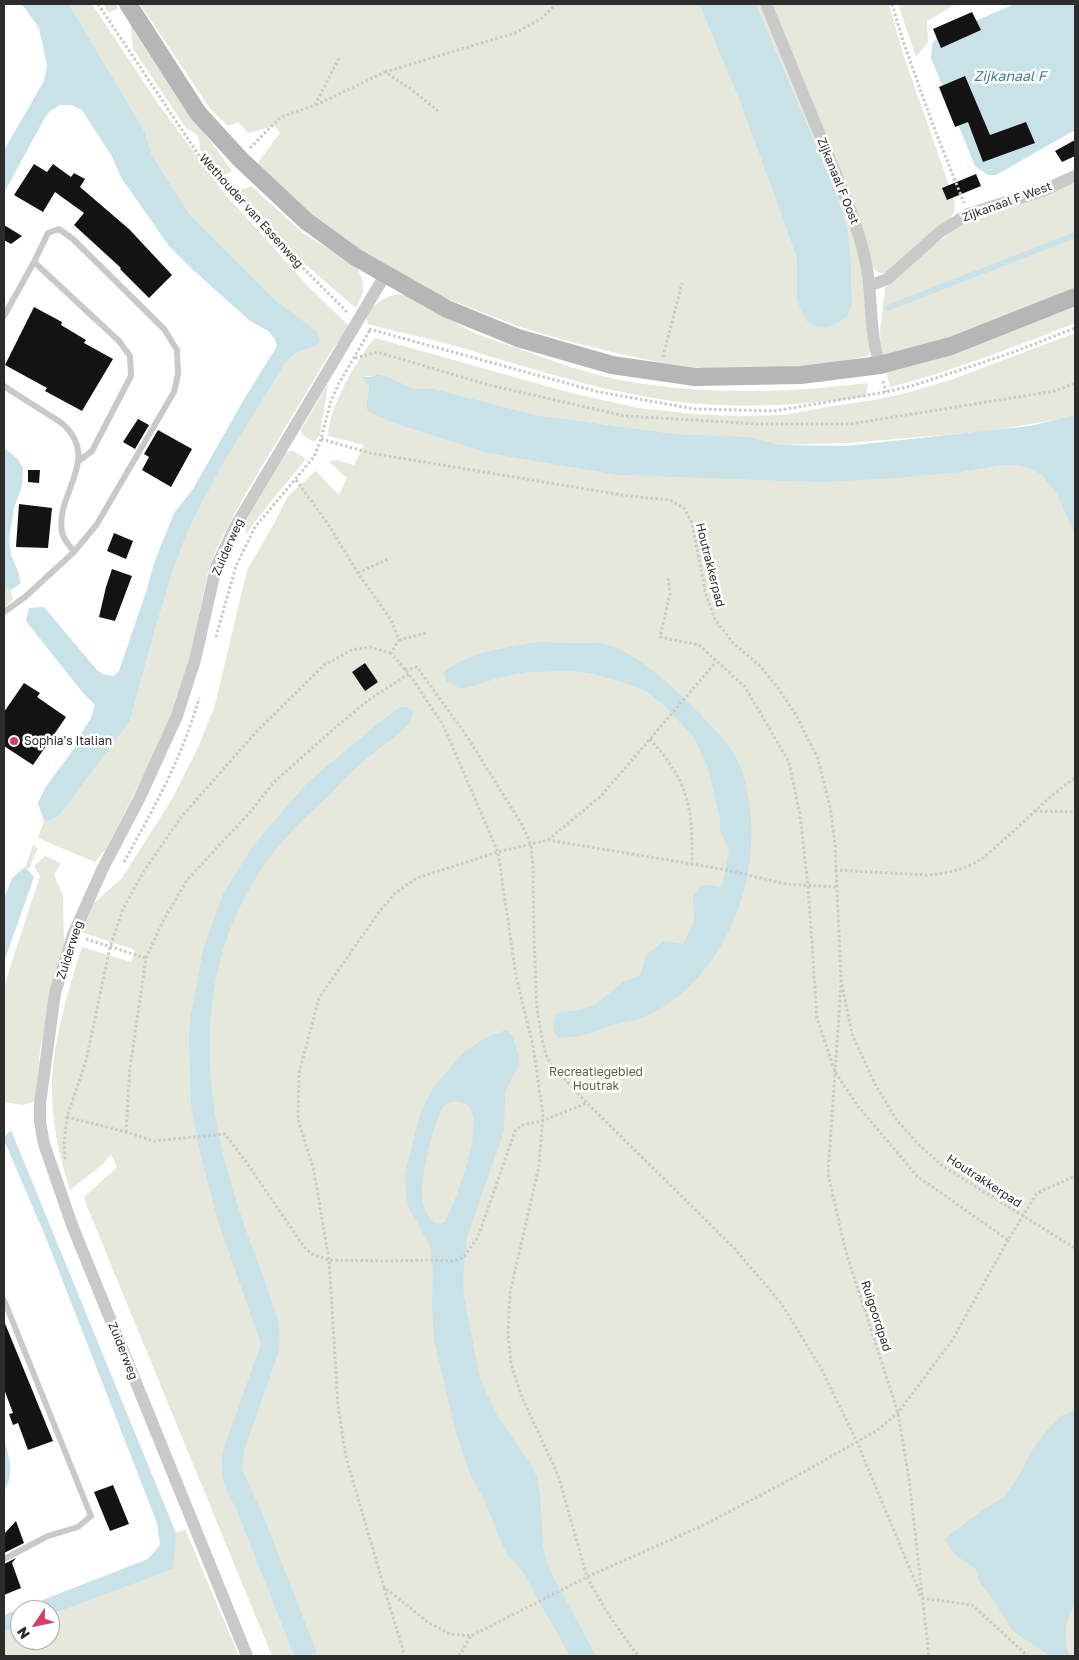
<!DOCTYPE html>
<style>
body{margin:0}
#map{position:relative;width:1079px;height:1660px;overflow:hidden;background:#fff;font-family:"Golos Text",sans-serif}
canvas{display:block}
.frame{position:absolute;inset:0;border:5px solid #2c2c2c;pointer-events:none}
.north{position:absolute;left:10px;top:1600px;width:50px;height:50px;box-sizing:border-box;background:#fff;border:1px solid #ababab;border-radius:50%;rotate:236deg;font-size:14px;font-weight:700;line-height:20px;text-align:center;color:#2c2c2c}
.north::after{content:'';display:block;margin:auto;width:18px;height:22px;background:#d43d68;clip-path:polygon(50% 0,100% 100%,50% 72%,0 100%)}
</style>
<div id="map">
<canvas width="1079" height="1660"></canvas>
<div class="frame"></div>
<div class="north">N</div>
</div>
<script>
const g = document.querySelector('canvas').getContext('2d');
g.lineJoin = 'round';
function fillPath(path, color) { g.fillStyle = color; g.fill(path, 'evenodd'); }
function strokePath(path, color, width, dash) { g.strokeStyle = color; g.lineWidth = width; g.lineCap = dash ? 'butt' : 'round'; g.setLineDash(dash || []); g.stroke(path); }
function drawText(font, color, halo, rows, align = 'center') {
  g.font = font + ' "Golos Text",sans-serif'; g.lineWidth = 5; g.setLineDash([]); g.textBaseline = 'middle'; g.strokeStyle = halo; g.fillStyle = color; for (const [text, x, y, turn = 0] of rows) {
    g.save(); g.translate(x, y); g.rotate((+turn || 0) * Math.PI / 180); g.textAlign = isNaN(turn) ? turn : align; if (halo) g.strokeText(text, 0, 0); g.fillText(text, 0, 0); g.restore();
  }
}
fillPath(new Path2D(`
 M69,4H92L159,105L225,194L307,285L349,326L330,353L247,491L217,547L208,572L186,675L169,725L106,849L95,862L38,838L44,821L51,820L59,816L130,721L154,633L174,567L191,524L220,469L286,362L297,352L317,346L320,340L317,331L275,300L188,212L152,155L145,132Z
 M103,4H116L119,8L109,13Z
 M140,4H699L740,102L788,233L797,260V297L852,303L851,261L837,195L756,4H762L851,221L860,257L870,351L868,356L805,369L717,370L668,364L620,354L571,342L523,328L448,299L417,284L358,251L309,215L257,164L280,133L275,126L248,133L238,122L228,126L211,110Z
 M771,4H889L904,57L955,202L954,213L949,220L886,273C878,274 875,271 871,264Z
 M898,4H957L927,21L928,42L916,57Z
 M130,18L184,105L232,171L225,175L200,149L198,135L186,128L133,49Z
 M1075,183V290L954,337L881,356L880,332L885,288L929,249L962,224L977,218L1052,193Z
 M251,186L303,233L357,267L363,282V292L356,308L299,259L237,191Z
 M399,294C423,298 442,316 463,327C480,337 501,342 520,349C554,362 590,374 625,381C706,395 787,393 868,383L866,397C818,403 771,407 722,405C631,402 543,372 456,346C427,338 397,332 368,324L366,315C376,303 383,297 399,294Z
 M1075,307V323C1014,347 953,371 890,387L886,372L953,354Z
 M1075,333V415L1054,420L989,431L848,443L780,445L706,435L675,434L536,415L435,389H415L386,376L376,374L373,377L366,376L364,381L369,386L366,408L713,462L1075,444V1656H308L221,1464C221,1481 227,1492 235,1507L294,1656H272L86,1204L84,1197L117,1167L111,1154L102,1165L70,1190C59,1157 52,1123 52,1089C51,1047 69,987 82,947L131,962L135,950L78,931L91,906L122,878L172,799L198,748L215,705L247,570L275,522L288,496L316,471L339,495L347,478L329,462L337,460L354,465L364,445L328,436C328,409 357,358 375,338L575,394L639,408L694,414L739,416L785,415L826,407L875,400L910,392L953,379Z
 M328,384L320,435L314,442L303,436L301,430Z
 M292,450L305,458L303,463L276,495L245,535L247,519L286,453Z
 M4,587L11,590L13,599L4,608Z
 M33,845L38,848L29,869L25,868Z
 M45,856L61,863L54,875L63,896L64,944L40,1050L36,1101L23,1105L4,1102V986L40,876L34,866Z
 M185,1529L239,1656H4V1632L20,1626V1640H50V1615L172,1569L176,1533Z`), '#e5e8da');
fillPath(new Path2D(`
 M19,4H69L145,132L152,155L188,212L275,300L317,331L320,340L317,346L297,352L286,362L220,469L191,524L174,567L154,633L130,721L59,816L51,820L44,821L38,803L45,788L76,746L74,744L90,720L95,705L83,693L26,621L29,608L44,607L97,670L103,674L113,676L119,671L147,589L154,563L174,513L193,489L243,401L277,346L275,339L268,331L250,321L192,269L169,246L122,179L111,155L82,110L71,105H60L50,111L43,121L4,193V150L44,81L47,66L39,28L24,7Z
 M699,4H756L837,195L847,228L851,261L852,303L848,315L839,322L828,327L814,326L807,321L801,311L797,297V260L788,233L740,102Z
 M1015,4H1075V130L996,175H988L975,166L931,58L932,45L937,37Z
 M1075,232V238L888,311L885,310L887,305Z
 M376,374L386,376L415,389H435L536,415L675,434L749,437L780,445L846,446L1030,426L1075,415V534L1057,494L1042,475L1030,468L1017,465H1002L961,472L896,478L822,482L619,475L488,453L391,422L370,412L366,408L369,386L364,381L363,377H373Z
 M4,448L18,459L23,468L22,486L14,508L9,539L11,555L18,571L20,580V584L11,590L4,587Z
 M541,642C556,643 571,643 587,643C593,643 600,642 605,644C634,652 664,679 685,699C702,716 728,741 739,763C745,777 748,795 750,811C759,888 723,975 653,1013C641,1020 629,1021 616,1024C606,1026 598,1032 588,1034C579,1037 568,1037 558,1038L553,1030L556,1013L580,1010L596,1004L623,982L640,976L646,955L664,941L683,944L694,921L693,897L700,886L712,885L722,888L729,850L720,831V819L708,768L693,736L663,704L648,692L619,681L590,673L573,671L526,672L498,678L466,688H459L446,681L444,672C470,651 509,647 541,642Z
 M400,707H407L412,710L413,714L408,725C390,742 368,756 350,773C343,779 338,786 332,793C315,808 298,823 283,841C202,936 196,1052 227,1169C240,1221 262,1269 278,1320L280,1336L278,1354L244,1450L242,1469L260,1508L317,1653L309,1656H294L235,1507C223,1486 219,1475 223,1451L261,1344L218,1221L199,1148L191,1103L189,1039L190,1020L203,950L223,894L253,846L307,783L375,726Z
 M25,867L34,877L4,962V899L12,878Z
 M506,1030L513,1037L519,1058L518,1069L512,1077L505,1093L504,1131L467,1237L463,1278L464,1297L480,1379L497,1415L531,1465L537,1477L540,1494L543,1546L546,1560L554,1578L596,1656H570L523,1572L506,1553L484,1499L471,1476L456,1433L434,1340L432,1303L433,1272L430,1246L408,1206L406,1193L405,1174L420,1114L433,1088L464,1052L485,1038ZM455,1101C461,1102 468,1103 471,1110C482,1132 456,1201 445,1222C436,1226 431,1222 427,1214C423,1205 421,1197 422,1188C423,1170 433,1125 442,1109C445,1104 449,1102 455,1101Z
 M11,1130L176,1533L173,1569L50,1615V1610H20V1626L4,1632V1615L148,1559L160,1545L157,1523L46,1238L4,1140V1137Z
 M1075,1410V1603C1065,1619 1063,1638 1069,1656H1050L1013,1631L992,1598L980,1583L975,1568C961,1560 951,1553 945,1539L970,1519L1005,1496L1018,1477L1031,1452L1043,1435L1061,1416Z
 M4,1439C9,1456 15,1476 4,1491Z`), '#c8e2e7');
fillPath(new Path2D(`
 M972,12L981,30L941,48L933,29Z
 M965,76L990,135L1026,122L1035,143L983,162L968,122L955,127L939,87Z
 M1075,140V156L1062,162L1055,151Z
 M34,164L47,172L53,164L71,177L74,173L85,179L80,187L129,229L172,275L149,298L120,269L121,268L74,225L84,213L55,192L43,212L14,195Z
 M976,174L981,186L947,200L942,188Z
 M4,225L22,236L11,244L4,240Z
 M34,307L62,322L61,325L86,340L84,343L113,359L82,411L45,391L47,388L5,365Z
 M138,419L149,425L135,449L123,442Z
 M158,430L192,449L171,487L142,470L149,457L144,454Z
 M28,470H40L39,483L28,482Z
 M19,504L52,508L48,548L16,547Z
 M114,533L133,541L126,559L107,551Z
 M112,569L132,576L115,621L99,617L106,587Z
 M365,663L378,682L365,691L352,672Z
 M24,683L40,693L37,697L66,717L33,765L4,746V712Z
 M4,1321L53,1441L28,1450L18,1423L13,1425L9,1414L13,1413L4,1389Z
 M113,1485L129,1524L110,1531L94,1492Z
 M16,1521L24,1543L4,1553V1534Z
 M16,1558L12,1563L21,1588L4,1595V1564Z`), '#131313');
strokePath(new Path2D(`
 M98,4L200,157L287,252L348,313
 M892,4L903,41L933,125L964,203
 M385,72L515,33L542,18L556,4
 M316,105L385,72L411,89L438,111
 M250,148L281,117L315,105L340,56
 M369,329L599,392L695,409L774,411L886,392L915,385L1011,353L1075,328
 M663,357L682,283
 M355,358L377,352L489,385L625,416L760,424H850L1055,391L1075,383
 M883,381L886,392
 M321,439L370,453L628,496L670,500L684,508L692,523L706,595L715,619L733,643L761,667L778,688L796,715L818,759L830,807L835,844L841,980L852,1034L875,1084L896,1119L920,1146L944,1167L1075,1248
 M296,480L328,524L358,573L391,620L399,640L391,653L409,674L443,725L498,852L516,976L533,1046L543,1115L539,1166L510,1293L508,1333L511,1364L521,1395L558,1475L587,1577L606,1611L638,1656
 M358,573L390,558
 M668,578L670,594L660,637L699,645L745,687L789,762L800,815L808,886L817,1018L835,1072L857,1105L917,1176L1008,1240L1037,1193L1075,1176
 M216,637L236,566L255,527L314,457L321,439L331,401L338,385L370,330
 M399,640L426,633
 M391,653L370,647L352,650L324,665L257,731L182,816L144,871L123,909L110,947L86,1061L67,1117L126,1132L154,1141L225,1134L246,1162L305,1248L312,1254L329,1260L389,1261L429,1260L453,1261L463,1258L478,1237L515,1131L522,1125L542,1121L587,1103
 M405,670L417,667L466,735L521,823L531,845L533,868L534,939L537,1009L543,1044L547,1058L551,1064L587,1103L733,1247L781,1303L821,1368L857,1442L922,1598L972,1605L1028,1656
 M650,739C689,782 693,808 692,864
 M1035,811L1075,812
 M548,840L601,796L716,662
 M124,862C153,810 183,756 199,698
 M835,870L927,875C944,874 963,870 978,861C986,857 993,849 999,844C1025,822 1047,797 1075,778
 M836,887L786,884L722,869L548,840L498,852L417,878L395,893L379,912L319,998L299,1073L298,1119L314,1171L329,1260L338,1406L346,1457L384,1587L429,1623L450,1634L471,1636L587,1577L706,1524L793,1478L876,1431L898,1413L953,1339L1008,1240
 M86,939L146,958
 M841,985L828,1174L846,1252L898,1413L909,1479L929,1656
 M126,1132L130,1068L146,958L162,923L187,880L252,810L274,782L336,727L371,698L409,674
 M65,1159L64,1143L67,1117
 M384,1588L405,1656
 M459,1656L471,1636`), '#c9c9c9', 3, [2.5, 2.5]);
strokePath(new Path2D(`
 M34,262L119,341L130,356L131,376L92,451L80,460
 M4,316L34,262L48,233L59,229L73,239L164,329L177,350L178,374L174,392L97,524L74,552L25,597L4,612
 M4,386C17,395 32,404 46,413C52,417 60,421 65,426C100,461 55,494 62,532C63,539 70,546 74,552
 M4,1300L91,1516L78,1527L48,1536L4,1559`), '#c9c9c9', 6);
strokePath(new Path2D(`
 M766,4L849,206C858,232 867,258 869,285C872,312 871,339 880,365
 M869,286L887,279L940,232L968,214L1042,191L1075,176
 M247,1656L72,1225L44,1144L40,1122V1104L55,993L73,935L102,870L140,797L177,716L195,660L216,567L235,527L385,275`), '#c9c9c9', 12);
strokePath(new Path2D(`
 M128,4L198,113L240,159L306,221L357,258L447,309L518,338L612,365L695,377L801,375L880,365L951,346L1075,297`), '#b6b6b6', 18);
for (const [x, y, r, color] of [
 [14,741,5,"#d43d68"]
]) { const dot = new Path2D(); dot.arc(x, y, r, 0, 2 * Math.PI); g.fillStyle = color; g.fill(dot); strokePath(dot, '#fff', 2); }
drawText('12px', '#2c2c2c', '#fff', [
 ["Zijkanaal F Oost",838,181,68],
 ["Zijkanaal F West",1007,202,-20],
 ["Wethouder van Essenweg",251,211,48],
 ["Zuiderweg",228,547,-66],
 ["Houtrakkerpad",710,565,76],
 ["Zuiderweg",70,950,-72],
 ["Houtrakkerpad",984,1181,33],
 ["Ruigoordpad",876,1316,72],
 ["Zuiderweg",123,1351,68]
]);
drawText('12px', '#2c2c2c', '#fff', [
 ["Sophia's Italian",24,741]
], 'left');
drawText('12px', '#57633e', '#fff', [
 ["Recreatiegebied",596,1072],
 ["Houtrak",596,1086]
]);
drawText('italic 14px', '#427a86', '#fff', [
 ["Zijkanaal F",1010,77]
]);
</script>
